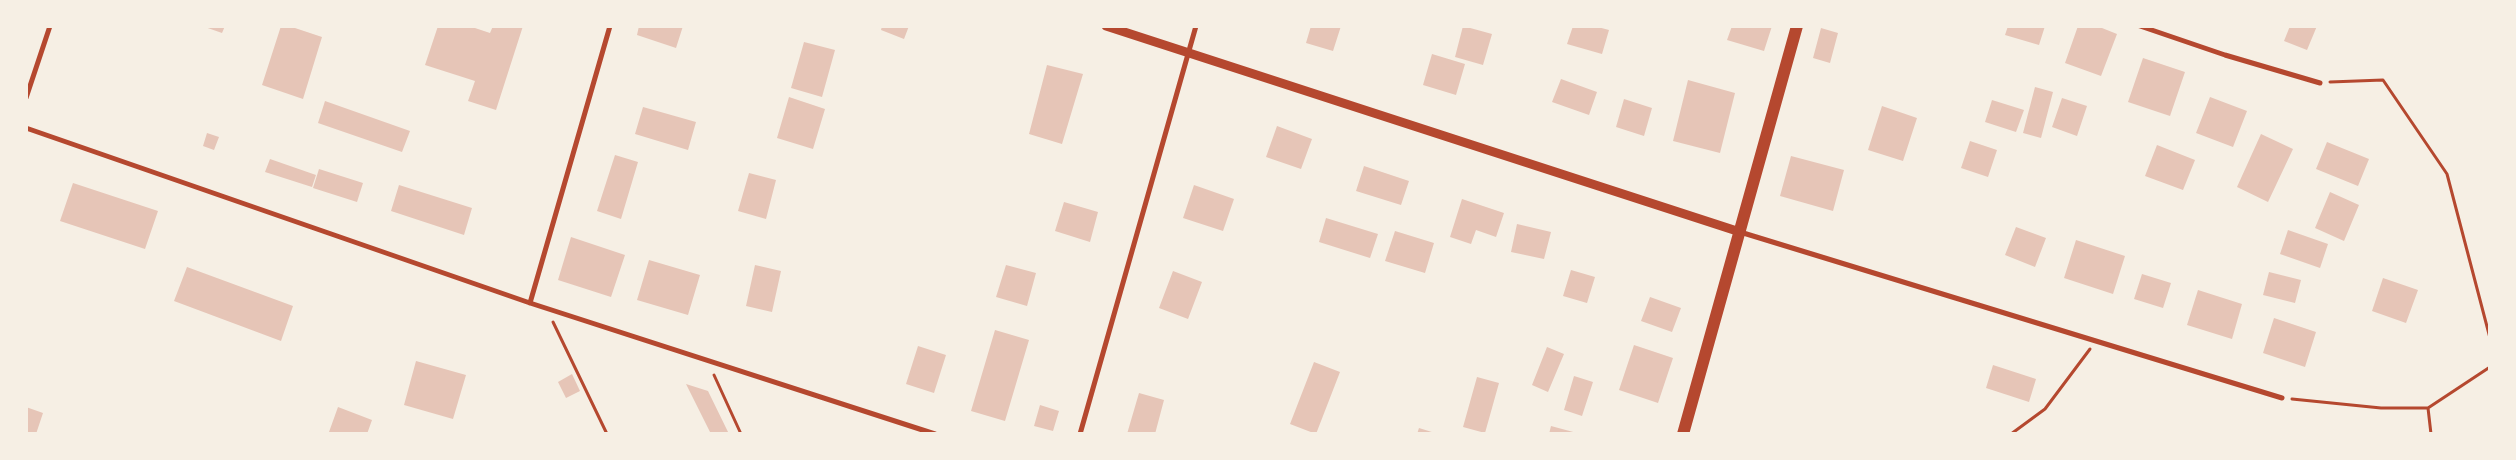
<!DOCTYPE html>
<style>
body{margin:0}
#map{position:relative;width:2516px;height:460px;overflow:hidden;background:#f6efe4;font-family:"Alegreya Sans",sans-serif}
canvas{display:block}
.frame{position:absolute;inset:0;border:28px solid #f6efe4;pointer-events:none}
</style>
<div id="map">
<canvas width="2516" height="460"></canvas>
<div class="frame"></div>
</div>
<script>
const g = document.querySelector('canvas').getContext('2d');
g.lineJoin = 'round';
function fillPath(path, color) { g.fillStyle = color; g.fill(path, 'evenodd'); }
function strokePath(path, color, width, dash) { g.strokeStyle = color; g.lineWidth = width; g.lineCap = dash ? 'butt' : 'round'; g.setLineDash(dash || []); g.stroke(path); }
fillPath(new Path2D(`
 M202,26H225L222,33Z
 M281,26H289L322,37L303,99L262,85Z
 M438,26H469L490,33L493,26H523L496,110L468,101L475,81L425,65Z
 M639,26H683L676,48L637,35Z
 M882,26H909L904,39L881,30Z
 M1311,26H1341L1333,51L1306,43Z
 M1463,26L1492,34L1483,65L1455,57Z
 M1573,26H1594L1609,30L1602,54L1567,44Z
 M1732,26H1772L1764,51L1727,40Z
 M2008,26H2045L2039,45L2005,35Z
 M2078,26H2097L2117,34L2101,76L2065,63Z
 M2290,26H2317L2307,50L2284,41Z
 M1821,28L1838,33L1830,63L1813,58Z
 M804,42L835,50L822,97L791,88Z
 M1432,54L1465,64L1456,95L1423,85Z
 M2143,58L2185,72L2170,116L2128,102Z
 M1047,65L1083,74L1062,144L1029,134Z
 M1561,79L1597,92L1589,115L1552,102Z
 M1688,80L1735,93L1720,153L1673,141Z
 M2035,87L2053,92L2041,138L2023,133Z
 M789,97L825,109L813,149L777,138Z
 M2210,97L2247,111L2233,147L2196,133Z
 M2062,98L2087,106L2077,136L2052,127Z
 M1624,99L1652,108L1644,136L1616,127Z
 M1992,100L2024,110L2016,132L1985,122Z
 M325,101L410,131L402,152L318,123Z
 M1882,106L1917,118L1903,161L1868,150Z
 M643,107L696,122L688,150L635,134Z
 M1277,126L1312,139L1301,169L1266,157Z
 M207,133L219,137L214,150L203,146Z
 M2261,134L2293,149L2268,202L2237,187Z
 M1970,141L1997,150L1988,177L1961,168Z
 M2327,142L2369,159L2358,186L2316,169Z
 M2157,145L2195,160L2183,190L2145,176Z
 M615,155L638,162L621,219L597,211Z
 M1791,156L1844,170L1833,211L1780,196Z
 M270,159L316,175L312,187L265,172Z
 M1364,166L1409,181L1401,205L1356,191Z
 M319,169L363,183L357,202L313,188Z
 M749,173L776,180L766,219L738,211Z
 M73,183L158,211L145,249L60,221Z
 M399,185L472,208L464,235L391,211Z
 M1194,185L1234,199L1223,231L1183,218Z
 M2330,192L2359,205L2344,241L2315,228Z
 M1462,199L1504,213L1496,237L1476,230L1471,244L1450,237Z
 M1064,202L1098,212L1090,242L1055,231Z
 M1326,218L1378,234L1370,258L1319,242Z
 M1517,224L1551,232L1544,259L1511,252Z
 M2016,227L2046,238L2035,267L2005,255Z
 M2288,230L2328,244L2320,268L2280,254Z
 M1395,231L1434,243L1425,273L1385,261Z
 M571,237L625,255L611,297L558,280Z
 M2076,240L2125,256L2113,294L2064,278Z
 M649,260L700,275L688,315L637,300Z
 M755,265L781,271L772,312L746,306Z
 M1006,265L1036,273L1027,306L996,297Z
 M187,267L293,306L281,341L174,301Z
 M1571,270L1595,277L1587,303L1563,296Z
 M1173,271L1202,282L1188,319L1159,308Z
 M2269,272L2301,280L2295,303L2263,295Z
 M2142,274L2171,283L2163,308L2134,299Z
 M2383,278L2418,290L2406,323L2372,311Z
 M2198,290L2242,304L2232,339L2187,325Z
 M1650,297L1681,308L1672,332L1641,321Z
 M2274,318L2316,332L2305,367L2263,353Z
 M995,330L1029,340L1005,421L971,411Z
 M1634,345L1673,358L1658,403L1619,390Z
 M918,346L946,355L934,393L906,384Z
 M1547,347L1564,354L1548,392L1532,385Z
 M416,361L466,375L453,419L404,405Z
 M1314,362L1340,372L1316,434L1290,424Z
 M1993,365L2036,379L2029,402L1986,388Z
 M572,374L580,391L566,398L558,382Z
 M1574,376L1593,382L1582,416L1564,410Z
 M1477,377L1499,383L1485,433L1463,427Z
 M686,384L708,391L729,434H711Z
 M1139,393L1164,400L1155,434H1127Z
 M1040,405L1059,411L1053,431L1034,426Z
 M26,407L43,413L36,434H26Z
 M338,407L372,420L367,434L329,432Z
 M1551,426L1577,433V434H1549Z
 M1419,428L1435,433V434H1417Z`), '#e6c5b7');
strokePath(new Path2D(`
 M2330,82L2383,80L2447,174L2490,338
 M553,322L607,434
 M714,375L741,434
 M2292,399L2381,408H2428L2431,434
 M2428,408L2490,367
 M2011,434L2045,409L2090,349`), '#b5482f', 3);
strokePath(new Path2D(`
 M2140,26L2225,55L2320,83
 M26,98L50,26
 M26,128L530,303L935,434
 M1740,232L2282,398
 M530,303L610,26
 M1080,434L1196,26`), '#b5482f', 5);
strokePath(new Path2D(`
 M1106,26L1740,232`), '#b5482f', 9);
strokePath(new Path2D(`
 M1683,434L1797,26`), '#b5482f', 12);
</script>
